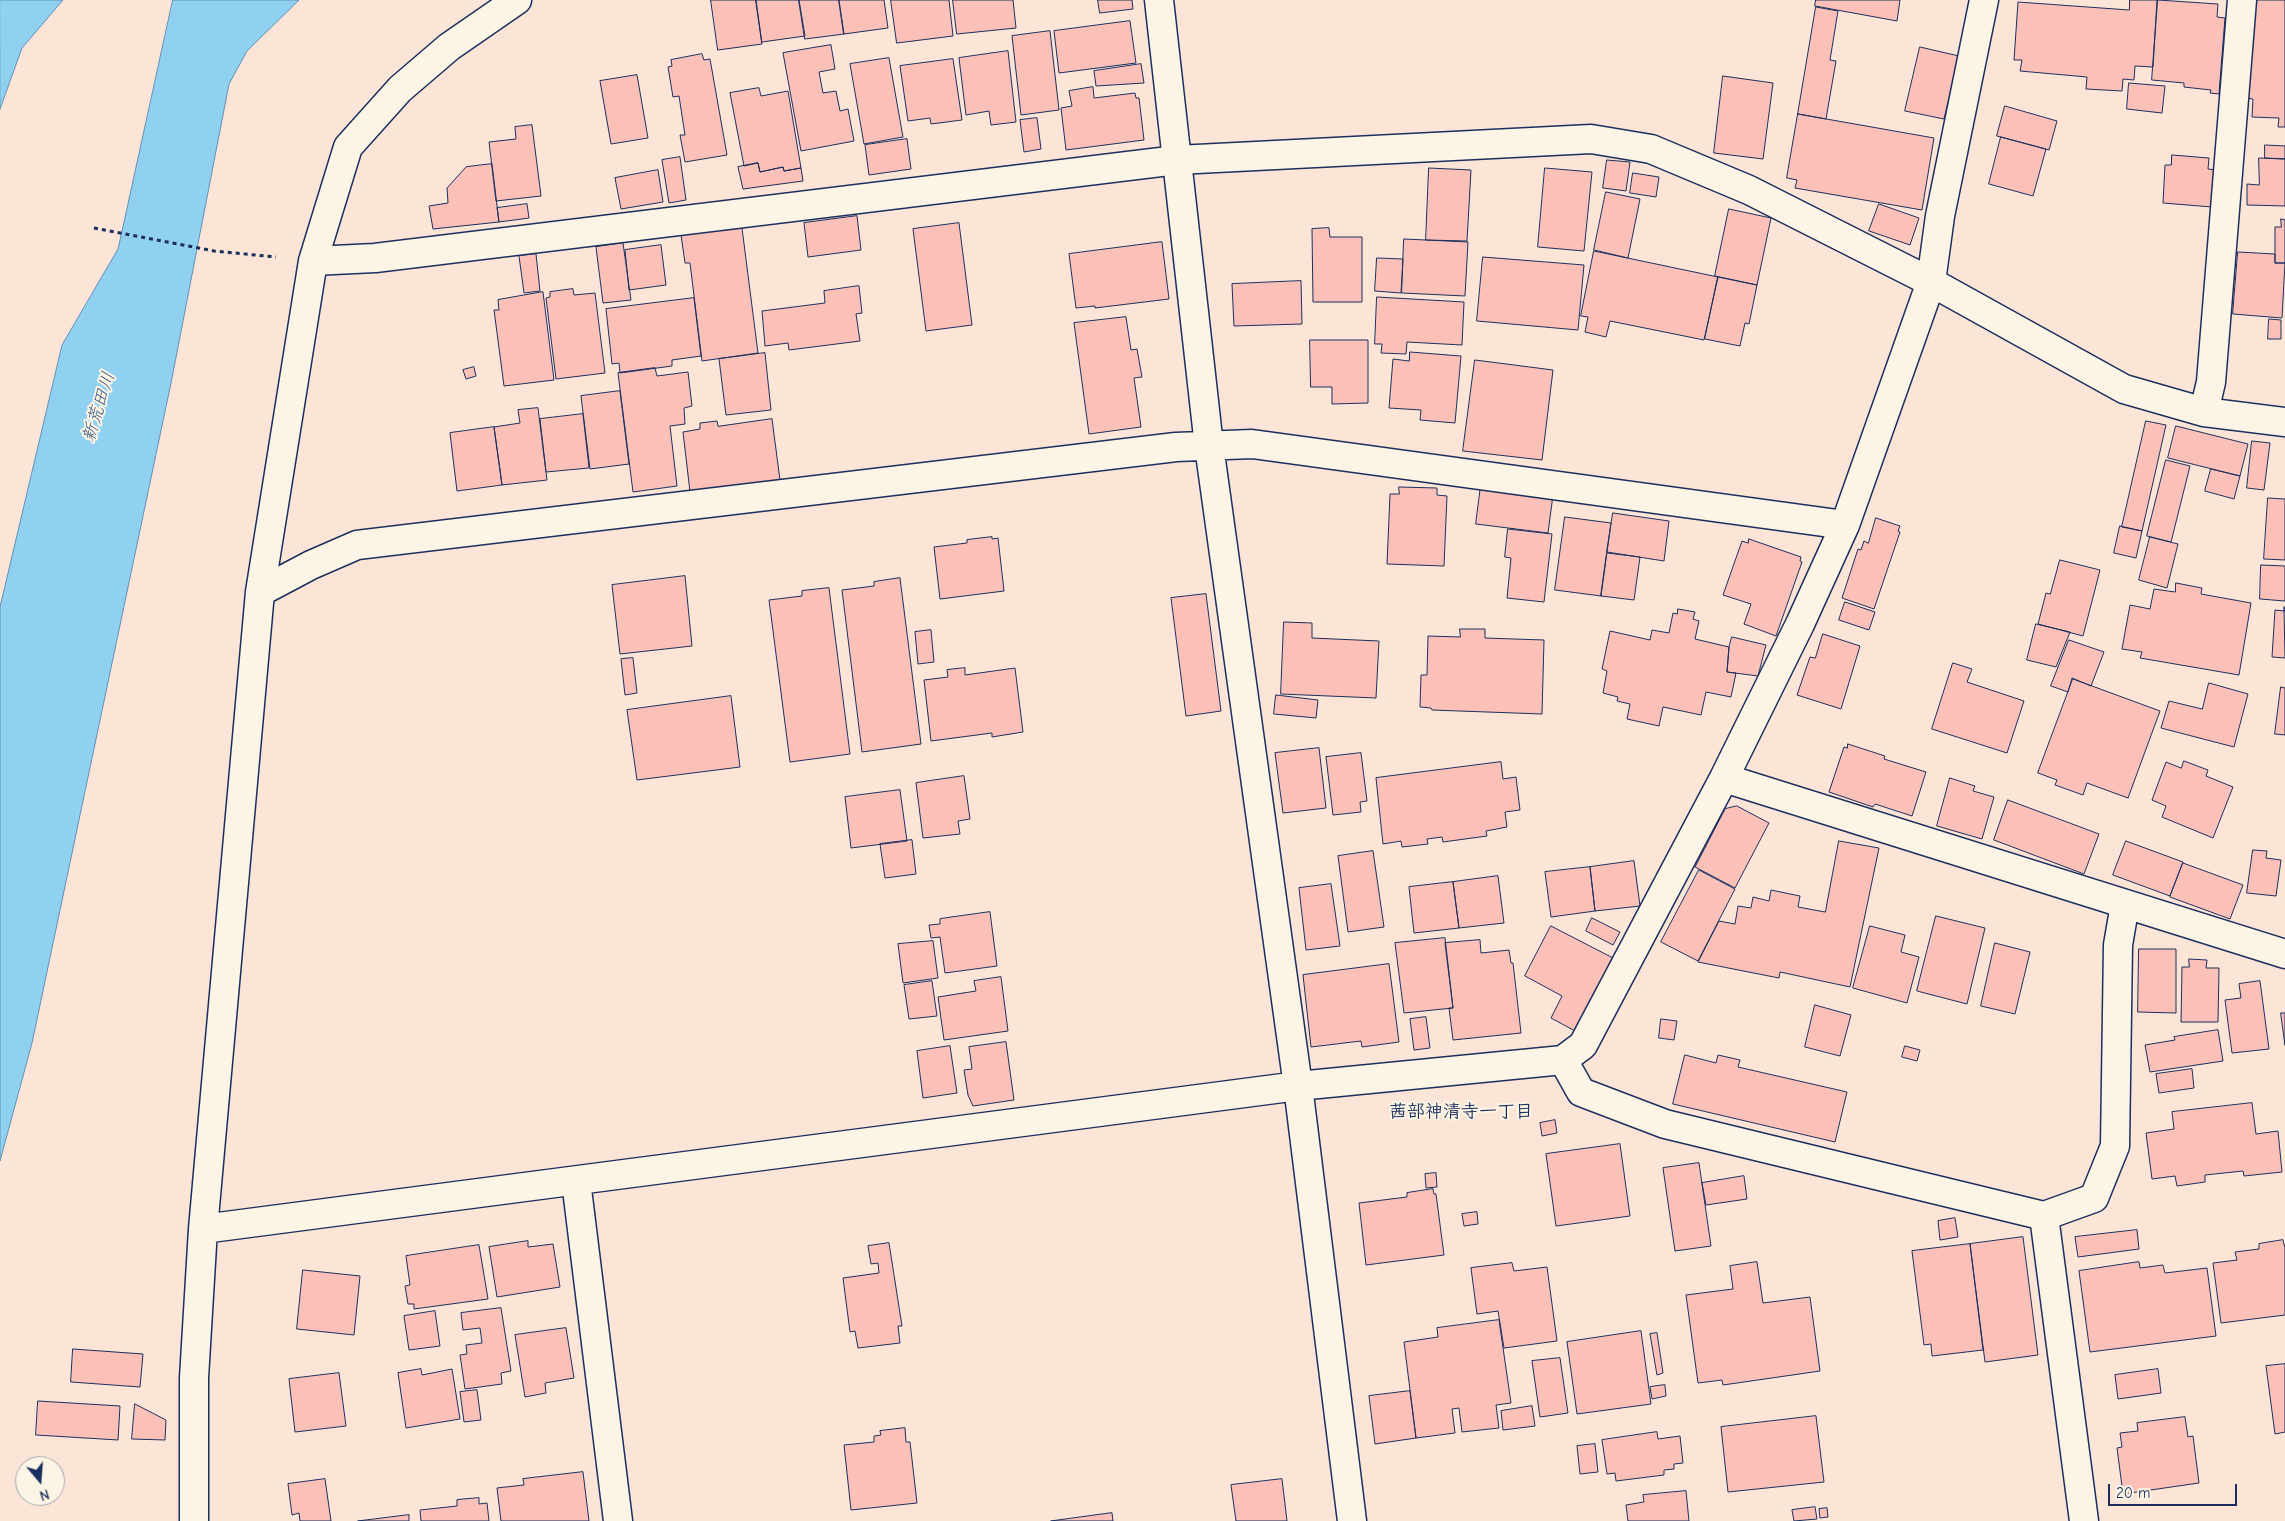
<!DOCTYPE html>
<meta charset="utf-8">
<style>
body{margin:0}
#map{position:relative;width:2285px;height:1521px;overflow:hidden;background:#fce5d7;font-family:"Comic Neue",sans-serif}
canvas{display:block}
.north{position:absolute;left:15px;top:1456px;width:50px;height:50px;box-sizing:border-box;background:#fcf5e5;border:1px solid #a2a6af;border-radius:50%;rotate:162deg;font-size:14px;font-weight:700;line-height:20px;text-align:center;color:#1b2f5e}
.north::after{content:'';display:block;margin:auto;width:18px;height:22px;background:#1b2f5e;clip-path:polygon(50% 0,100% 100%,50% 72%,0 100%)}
.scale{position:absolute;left:2108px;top:1484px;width:129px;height:22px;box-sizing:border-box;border:2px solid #1b2f5e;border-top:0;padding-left:6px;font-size:15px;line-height:18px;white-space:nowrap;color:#1b2f5e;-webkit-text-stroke:4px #fcf5e5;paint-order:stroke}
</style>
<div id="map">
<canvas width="2285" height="1521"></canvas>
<div class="north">N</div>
<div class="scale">20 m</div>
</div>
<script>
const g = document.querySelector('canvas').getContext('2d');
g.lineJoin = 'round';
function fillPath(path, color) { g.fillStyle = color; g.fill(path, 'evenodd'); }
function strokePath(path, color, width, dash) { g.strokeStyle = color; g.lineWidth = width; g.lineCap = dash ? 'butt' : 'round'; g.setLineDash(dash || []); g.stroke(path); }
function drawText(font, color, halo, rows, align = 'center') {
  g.font = font + ' "Comic Neue","Klee One",sans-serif'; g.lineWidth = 4; g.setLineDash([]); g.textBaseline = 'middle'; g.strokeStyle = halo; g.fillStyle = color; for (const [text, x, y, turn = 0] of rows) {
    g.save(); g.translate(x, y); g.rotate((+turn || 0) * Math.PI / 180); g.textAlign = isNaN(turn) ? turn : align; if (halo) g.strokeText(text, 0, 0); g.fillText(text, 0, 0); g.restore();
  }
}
const water = new Path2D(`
 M0,0H63L22,48L0,109Z
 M173,0H299L247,51L229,84L171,383L32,1043L0,1161V607L62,345L118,249Z`);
fillPath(water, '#90d1f1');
strokePath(water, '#6190b6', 1);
const building = new Path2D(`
 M711,0H756L762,44L718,50Z
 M756,0H799L805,36L762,42Z
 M799,0H839L844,34L805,39Z
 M839,0H884L888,28L844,34Z
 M891,0H949L953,36L897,43Z
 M953,0H1013L1016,28L957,34Z
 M1098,0H1132L1133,9L1100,13Z
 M1816,0H1900L1897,21L1815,6Z
 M2130,0H2157L2153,67L2135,66L2134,80L2123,79L2122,91L2086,89L2087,77L2020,71L2022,60H2014L2018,2L2129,10Z
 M2158,0L2218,4L2217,17L2225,18L2219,94L2210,93L2211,90L2184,87V83L2152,80Z
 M2254,0H2285V127H2278L2279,118L2252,117L2253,99L2246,98Z
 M1816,7L1838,11L1830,60L1836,61L1826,119L1798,114Z
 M1130,21L1136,63L1059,73L1054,31Z
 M1050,31L1059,110L1021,115L1012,36Z
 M831,45L835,69L819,72L823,93L836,91L840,111L848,109L854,141L801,151L783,53Z
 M1920,47L1959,56L1944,119L1905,111Z
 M1008,51L1016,122L991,125L989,111L966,115L959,58Z
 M702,54L704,60L710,59L727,155L685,162L680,135H685L679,96L673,97L668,67L672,66L671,60Z
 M889,58L903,137L864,144L850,64Z
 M953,59L962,120L931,124L930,118L908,121L900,66Z
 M1141,64L1144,83L1096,86L1094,71Z
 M637,75L648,138L611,144L600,81Z
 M1723,76L1773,83L1763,159L1714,153Z
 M2129,83L2165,86L2162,113L2127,109Z
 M1093,87L1094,98L1135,93L1136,98H1139L1144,140L1066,150L1061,108L1072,106L1069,91Z
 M759,88L761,96L788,91L801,168L784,171L783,167L760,172L758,163L744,166L730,93Z
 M2005,106L2057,121L2049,150L1997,136Z
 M1798,114L1934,138L1922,210L1795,188L1797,180L1787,178Z
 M1037,118L1041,149L1024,152L1020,120Z
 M532,125L541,196L496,201L489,142L516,139L515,127Z
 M2001,137L2046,149L2033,196L1989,184Z
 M907,139L911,169L869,175L865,145Z
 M2265,145L2285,146V159L2265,158Z
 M2172,155L2209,158L2208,169L2216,170L2212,207L2163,203L2165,165H2171Z
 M680,157L686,200L669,203L662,160Z
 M2259,158L2285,159V206L2247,205V184L2259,185Z
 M1607,160L1630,162L1626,191L1603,188Z
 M758,163L760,172L783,167L784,171L801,168L803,181L743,189L738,167Z
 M492,164L499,222L433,229L429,206L448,203L447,188L466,167Z
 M1429,168L1471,170L1467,241L1426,240Z
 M1545,168L1592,172L1584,251L1538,247Z
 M658,170L663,202L621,209L615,178Z
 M1633,173L1659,177L1656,197L1630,193Z
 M1606,192L1640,199L1628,258L1594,250Z
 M527,204L529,218L499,222L497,208Z
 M1879,204L1919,218L1910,245L1869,231Z
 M1729,209L1771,218L1757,285L1715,276Z
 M857,216L861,250L808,257L804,223Z
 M2281,219L2285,220V263H2275V227H2281Z
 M959,223L972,325L926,331L913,229Z
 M742,228L758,353L702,361L690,263H685L681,235Z
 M1329,228L1330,237H1362V302H1313L1312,229Z
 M1404,239L1468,242L1465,296L1402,293Z
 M1162,242L1169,299L1095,308V306L1076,308L1069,254Z
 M623,243L631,300L603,303L596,247Z
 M661,245L666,285L629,290L625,250Z
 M1594,251L1718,277L1704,340L1610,321L1606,337L1585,332L1588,317L1581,316Z
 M2238,252L2275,254V263H2285L2282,318L2233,314Z
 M536,254L540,291L524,293L519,256Z
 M1483,257L1584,265L1578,330L1477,321Z
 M1377,258L1403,259L1401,293L1375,291Z
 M1718,277L1757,285L1749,324L1745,323L1740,346L1705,339Z
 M1301,281L1302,324L1234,326L1232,284Z
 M859,286L862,313L856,314L860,341L789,350L788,343L765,346L762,311L825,303L824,291Z
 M573,289L574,295L595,293L605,373L556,379L546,298L550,297V292Z
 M543,292L554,380L504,386L494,310H499L498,300Z
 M1377,297L1464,302L1462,345L1407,342L1406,354L1381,353L1382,344H1375Z
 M694,298L701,356L672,360V366L620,373L619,363L612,364L606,309Z
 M1126,317L1131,350L1137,349L1142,377L1134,378L1141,427L1089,434L1074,323Z
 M2269,319L2281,320V339H2268Z
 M1310,340H1368V403L1332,404V387H1311Z
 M1410,352L1461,356L1455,423L1420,420L1421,410L1389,408L1393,359L1409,361Z
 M765,353L771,410L726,415L719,359Z
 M1475,360L1553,370L1542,460L1463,451Z
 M474,367L476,376L466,379L463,370Z
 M655,368L657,376L688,372L692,406L684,408L685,424L670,426L677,486L633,492L618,373Z
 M620,391L629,464L590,469L581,396Z
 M538,408L547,480L502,485L494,427L520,423L518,410Z
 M583,414L589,468L546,472L540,419Z
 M772,419L780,480L690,492L683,432L700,429V423L717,421L718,426Z
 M2146,421L2166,425L2142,531L2122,527Z
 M2176,426L2248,444L2240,476L2168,458Z
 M494,427L502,485L457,491L450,433Z
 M2252,441L2270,443L2264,490L2247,488Z
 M2166,460L2190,466L2171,542L2147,536Z
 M2211,469L2240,476L2234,499L2205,491Z
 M1481,485L1553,495L1548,533L1476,524Z
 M1399,487L1437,488V495L1447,496L1444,566L1387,564L1390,494H1399Z
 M2268,498L2285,499V560L2264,559Z
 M1613,513L1669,521L1664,561L1607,552Z
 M1565,517L1611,523L1601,596L1555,590Z
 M1876,518L1900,526L1898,531L1900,532L1874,609L1842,598L1858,549L1861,550L1864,541L1868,543Z
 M2120,526L2142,531L2136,558L2114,553Z
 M1508,529L1552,534L1544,602L1507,598L1511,558L1505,557Z
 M992,537V539L998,538L1004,591L940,599L934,547L967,543V540Z
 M2150,537L2178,544L2167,588L2139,580Z
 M1749,539L1801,557L1800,561L1802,562L1776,636L1744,624L1751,604L1723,595L1742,541L1748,543Z
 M1607,553L1640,557L1634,600L1601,596Z
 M2060,560L2100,570L2083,636L2038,624L2046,593L2050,594Z
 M2261,565L2285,566V601L2260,599Z
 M685,576L692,646L620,654L612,585Z
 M900,578L921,744L862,752L842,590L874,586V582Z
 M2176,583L2202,588L2201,594L2251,603L2239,675L2140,658L2142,652L2122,649L2130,605L2150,609L2154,589L2175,592Z
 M829,588L850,754L790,762L769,600L802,596V591Z
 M1206,594L1221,711L1186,716L1171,598Z
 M1845,602L1875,612L1869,630L1839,620Z
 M2284,607L2285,658L2272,657L2275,610L2284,611Z
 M1678,609L1695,612L1693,619L1699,621L1695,639L1729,647L1727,672L1736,673L1731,697L1706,692L1701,715L1663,707L1659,726L1627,719L1630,704L1617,701L1618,697L1603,693L1607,671L1602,669L1610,631L1650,640L1652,630L1669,633L1673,613L1677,614Z
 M1284,622L1312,623V638L1379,641L1376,698L1281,694Z
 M2036,624L2070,632L2056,667L2027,660Z
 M1460,629H1485V638L1544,640L1542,714L1432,710L1431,708L1420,707L1421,675H1427L1428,636L1460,637Z
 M931,630L934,662L918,664L915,632Z
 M1823,634L1860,646L1841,709L1797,695L1810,657L1815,658Z
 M1732,637L1766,645L1758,676L1727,672L1729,647Z
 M2069,640L2104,652L2091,686L2072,678L2068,692L2051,686Z
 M633,658L637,693L625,695L621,659Z
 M1953,663L1972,669L1967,682L2024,701L2007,753L1932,729Z
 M965,668V675L1015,668L1023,732L992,737V733L931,741L924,680L948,677L947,670Z
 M2073,679L2160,711L2128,798L2087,783L2083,795L2055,785L2057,780L2038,773Z
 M2209,683L2248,694L2234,747L2161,728L2169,701L2202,709Z
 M2281,687L2285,688V735L2275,734Z
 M1276,695L1318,700L1316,718L1274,714Z
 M731,696L740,767L637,780L627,710Z
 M1848,744L1885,756L1884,759L1926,772L1912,816L1875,804L1873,807L1829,792L1844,747L1847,748Z
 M1319,748L1326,808L1283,813L1275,753Z
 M1361,753L1367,801L1360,802L1361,812L1333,815L1326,757Z
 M2184,761L2208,770L2206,776L2233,787L2213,838L2162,817L2166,806L2152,800L2166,762L2181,768Z
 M1501,762L1503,779L1516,777L1520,810L1505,812L1507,827L1486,831L1487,836L1443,842L1442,837L1427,839L1428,844L1402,847L1401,841L1383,844L1376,778Z
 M964,776L970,819L958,821L960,834L923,838L916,783Z
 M1950,778L1975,786L1973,791L1994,797L1982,839L1937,826Z
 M900,790L907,841L851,848L845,797Z
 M2008,800L2099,834L2084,874L1994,840Z
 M1737,806L1769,823L1735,888L1695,867L1725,809Z
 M912,840L916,874L885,878L880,844Z
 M1839,841L1879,848L1850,987L1780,972L1779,978L1698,962L1719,921L1735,924L1738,906L1751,908L1753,897L1769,901L1771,890L1800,896L1798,907L1825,912Z
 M2126,841L2183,862L2170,896L2113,875Z
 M2253,850L2267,851L2266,858L2281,860L2276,896L2247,893Z
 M1373,851L1384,927L1348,932L1338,856Z
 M1634,861L1640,906L1595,911L1590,867Z
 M2183,863L2243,885L2230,919L2170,897Z
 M1590,867L1595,911L1551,917L1545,872Z
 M1699,870L1735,889L1698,961L1661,942Z
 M1498,876L1504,923L1459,928L1453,882Z
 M1453,882L1459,928L1414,933L1409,887Z
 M1331,884L1340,946L1306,950L1299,888Z
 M990,912L997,966L945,973L940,937L931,938L929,925L940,924V919Z
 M1936,916L1985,928L1967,1004L1917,991Z
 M1592,918L1620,932L1613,945L1586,931Z
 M1551,926L1615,959L1577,1032L1551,1018L1562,996L1525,976Z
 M1870,926L1905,935L1901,952L1919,957L1907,1003L1853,988Z
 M1445,938L1453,1008L1404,1013L1395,943Z
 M1480,940L1481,953L1509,950L1511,963H1513L1521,1033L1453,1040L1449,1008H1453L1445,943Z
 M933,941L938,978L903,983L898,944Z
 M1995,943L2030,952L2015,1014L1981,1006Z
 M2139,949H2176V1013L2138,1012Z
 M2189,959L2207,960L2206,968H2219L2218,1022H2181L2182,967H2189Z
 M1389,964L1399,1042L1362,1047L1361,1041L1311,1047L1303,975Z
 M1001,977L1008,1031L944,1040L938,997L976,991L974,981Z
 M932,981L937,1016L909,1019L904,985Z
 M2260,981L2269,1049L2232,1053L2225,1000L2241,998L2239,984Z
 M1815,1005L1851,1015L1840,1056L1805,1047Z
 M2281,1013H2285V1045Z
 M1426,1017L1430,1048L1414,1050L1410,1019Z
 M1661,1019L1677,1021L1674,1040L1659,1038Z
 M2218,1030L2223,1061L2150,1072L2145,1045L2175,1040L2174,1037Z
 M1006,1042L1014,1100L973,1106L968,1095L964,1070L972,1069L969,1047Z
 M950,1046L957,1093L923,1098L917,1051Z
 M1905,1046L1920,1050L1917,1061L1902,1057Z
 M1685,1055L1716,1063L1718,1055L1740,1060L1738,1067L1847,1092L1835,1142L1673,1104Z
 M2192,1069L2194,1088L2159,1093L2156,1074Z
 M2252,1103L2256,1134L2278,1131L2282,1172L2244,1176L2243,1171L2205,1175V1182L2177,1186L2175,1176L2152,1179L2146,1133L2174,1129L2172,1112Z
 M1555,1120L1557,1133L1542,1136L1540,1123Z
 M1620,1144L1630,1216L1556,1226L1546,1154Z
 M1699,1163L1711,1246L1675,1251L1663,1168Z
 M1436,1173L1437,1187L1426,1188L1425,1174Z
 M1744,1176L1747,1199L1706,1205L1702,1183Z
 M1433,1189L1434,1194H1436L1444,1255L1366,1265L1359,1203L1407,1197V1193Z
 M1477,1212L1478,1224L1464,1226L1462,1214Z
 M1955,1218L1958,1237L1940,1240L1938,1221Z
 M2137,1230L2139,1249L2078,1257L2075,1237Z
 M2023,1237L2038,1355L1985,1362L1970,1244Z
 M2283,1240L2285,1248V1315L2221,1323L2213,1263L2237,1260L2235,1252L2259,1249V1244Z
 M528,1241V1247L553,1244L560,1287L497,1297L489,1247Z
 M889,1243L902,1326H898L900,1343L858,1348L855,1331L850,1332L843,1278L879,1273L878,1263L871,1264L868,1246Z
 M1970,1244L1983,1350L1932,1356L1931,1344L1924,1345L1912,1251Z
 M479,1245L488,1299L414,1309V1304H408L405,1286L410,1285L406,1256Z
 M1757,1262L1763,1303L1810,1297L1820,1371L1723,1385L1722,1380L1698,1383L1686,1295L1733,1289L1730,1266Z
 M2139,1262L2140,1268L2163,1265L2165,1273L2207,1268L2216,1336L2090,1352L2079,1271Z
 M1512,1263L1514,1271L1547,1267L1557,1341L1504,1348L1498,1311L1477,1314L1471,1268Z
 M303,1270L360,1276L354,1335L297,1329Z
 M501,1308L511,1371L501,1373L502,1384L465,1389L460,1355L467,1354L466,1345L482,1343L480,1328L463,1330L461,1313Z
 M435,1311L440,1346L409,1350L404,1316Z
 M1499,1320L1511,1403L1496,1405L1499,1428L1462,1432L1459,1408L1452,1409L1455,1433L1416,1438L1404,1342L1438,1337L1437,1328Z
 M566,1328L574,1378L545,1383L546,1393L525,1397L515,1335Z
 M1641,1331L1651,1404L1577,1414L1567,1342Z
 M1657,1333L1663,1373L1657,1375L1650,1334Z
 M73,1349L143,1354L140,1387L71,1382Z
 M1560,1358L1568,1413L1540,1417L1532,1361Z
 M2285,1364V1432L2275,1434L2266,1366Z
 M421,1369L422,1375L452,1369L460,1419L406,1428L398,1373Z
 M2158,1369L2161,1393L2118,1399L2115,1375Z
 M339,1373L346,1426L295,1432L289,1379Z
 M1665,1385L1666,1396L1652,1399L1650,1387Z
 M477,1390L481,1420L464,1422L460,1392Z
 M1410,1391L1416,1438L1375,1444L1369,1396Z
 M38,1401L120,1406L118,1440L36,1435Z
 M135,1404L166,1420L165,1440L132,1439Z
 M1532,1406L1535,1426L1503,1430L1501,1411Z
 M1816,1416L1824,1482L1728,1492L1721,1427Z
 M2185,1417L2188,1437L2193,1436L2199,1483L2123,1494L2117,1448L2122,1447L2120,1433L2138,1431L2137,1423Z
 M905,1428L906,1442H910L917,1503L851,1510L844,1445L874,1442V1436L881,1435L880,1431Z
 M1657,1432L1658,1439L1680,1436L1683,1463L1674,1464V1469L1664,1470V1475L1616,1481L1615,1473L1607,1474L1602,1440Z
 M1595,1444L1598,1472L1580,1474L1577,1446Z
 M583,1472L589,1521H501L497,1488L524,1485L523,1479Z
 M325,1479L331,1521H300L299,1513L292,1515L288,1484Z
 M1282,1479L1287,1521H1236L1231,1485Z
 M1686,1491L1689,1521H1628L1626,1505L1644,1502L1643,1495Z
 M479,1498V1504L487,1503L489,1521H421L420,1510L457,1506V1500Z
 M1815,1507L1817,1519L1794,1521L1792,1510Z
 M1827,1508L1828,1517L1820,1518L1819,1509Z
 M1112,1513L1113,1521H1051Z
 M409,1515V1521H358Z`);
fillPath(building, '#fbc0b7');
strokePath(building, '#1b2f5e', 1);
const street = new Path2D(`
 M1159,0L1209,446L1298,1086L1352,1521
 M313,261L375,258L1177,160L1591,139L1651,149L1749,190L1931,282L2124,389L2204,412L2285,422
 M2204,412L2211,382L2242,0
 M260,592L311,565L357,545L1176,447L1252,444L1845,525
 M1724,778L2285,954
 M1563,1060L1583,1045L1724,778L1800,624L1845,525L1931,282L1940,216L1984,0
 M576,1181L618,1521
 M2044,1216L2084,1521
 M203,1229L1298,1086L1563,1060L1581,1092L1665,1124L2044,1216L2094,1198L2115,1146L2118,945L2125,904
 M194,1521V1378L203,1229L260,592L313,261L348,147L400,89L449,47L517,0`);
strokePath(street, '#1b2f5e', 31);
strokePath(new Path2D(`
 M94,228L214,251L276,257`), '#1b2f5e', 3, [4, 4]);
strokePath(street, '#fcf5e5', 28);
drawText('italic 18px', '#385883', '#fcf5e5', [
 ["新荒田川",99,407,-73]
]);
drawText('bold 18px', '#1b2f5e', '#fcf5e5', [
 ["茜部神清寺一丁目",1461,1112]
]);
</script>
